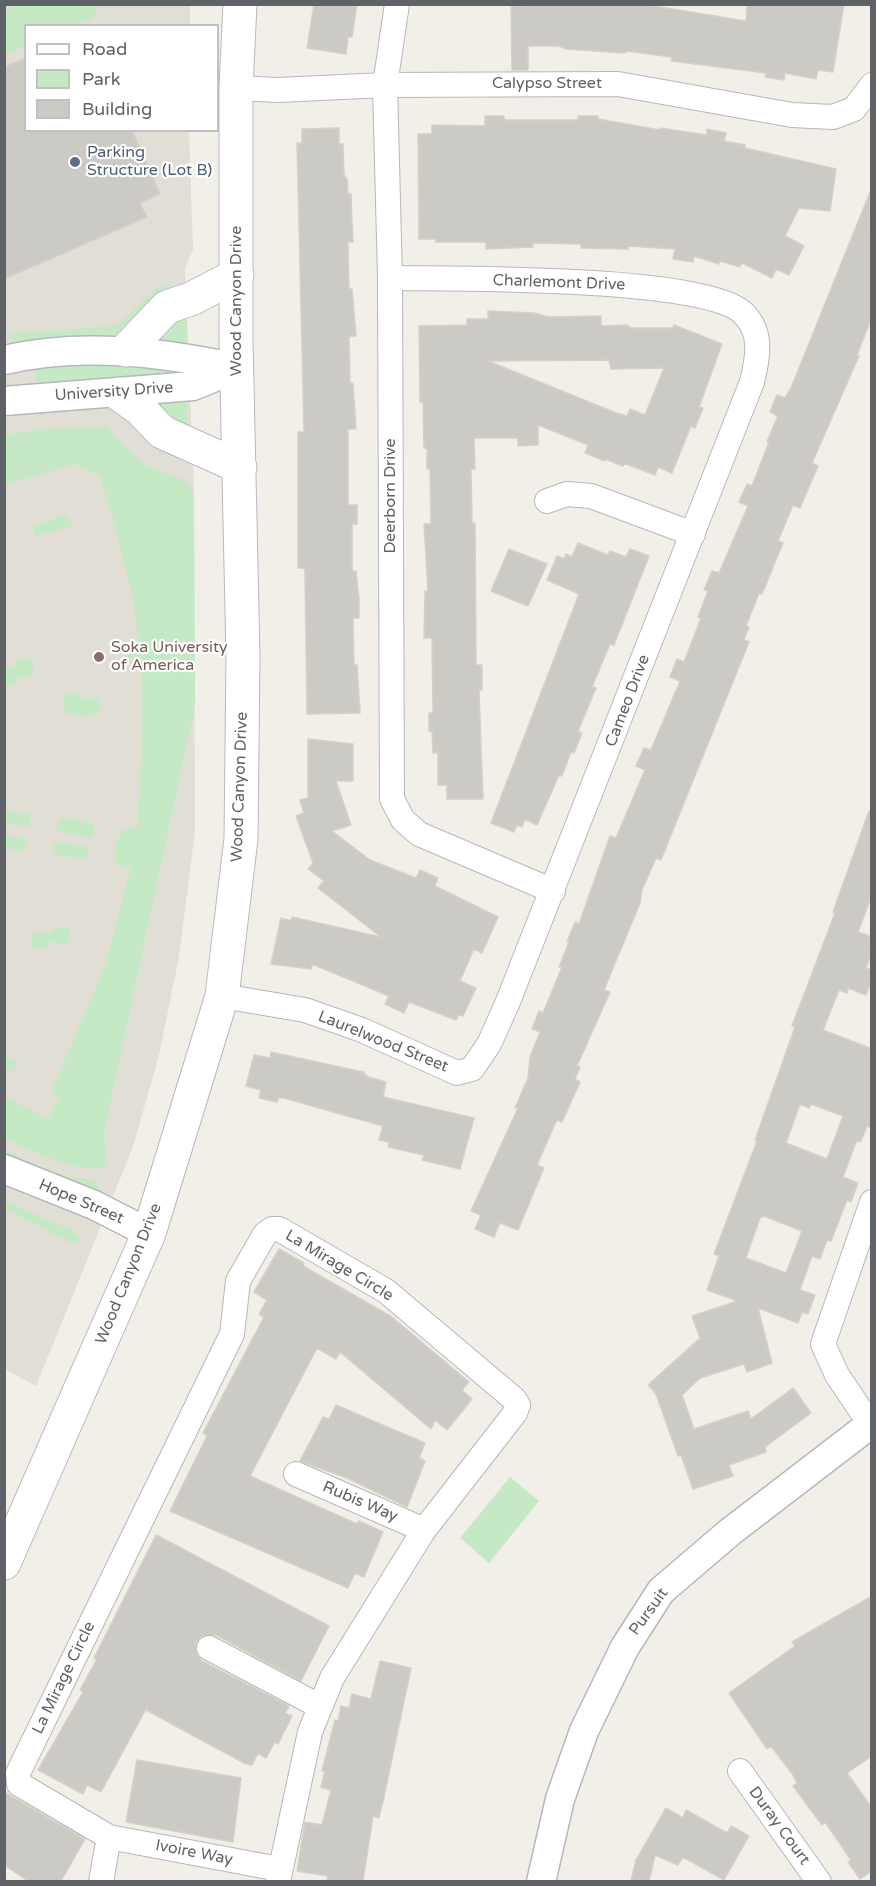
<!DOCTYPE html>
<style>
body{margin:0}
#map{position:relative;width:876px;height:1886px;overflow:hidden;background:#f1efe8;font-family:"Varela Round",sans-serif}
canvas{display:block}
.frame{position:absolute;inset:0;border:6px solid #5f6368;pointer-events:none}
.legend{position:absolute;left:24px;top:24px;width:195px;height:108px;box-sizing:border-box;background:#fff;border:2px solid #bfc1c3;margin:0;padding:8px 10px;list-style:none;font-size:18px;color:#5f6368}
.legend li{display:flex;align-items:center;gap:12px;height:30px}
.legend b{width:30px;border:2px solid #bfc1c3}
</style>
<div id="map">
<canvas width="876" height="1886"></canvas>
<div class="frame"></div>
<ul class="legend">
<li><b style="height:8px;background:#fff"></b>Road</li>
<li><b style="height:16px;background:#c5e8c5"></b>Park</li>
<li><b style="height:16px;background:#cccac5"></b>Building</li>
</ul>
</div>
<script>
const g = document.querySelector('canvas').getContext('2d');
g.lineJoin = 'round';
function fillPath(path, color) { g.fillStyle = color; g.fill(path, 'evenodd'); }
function strokePath(path, color, width, dash) { g.strokeStyle = color; g.lineWidth = width; g.lineCap = dash ? 'butt' : 'round'; g.setLineDash(dash || []); g.stroke(path); }
function drawText(font, color, halo, rows, align = 'center') {
  g.font = font + ' "Varela Round",sans-serif'; g.lineWidth = 4.5; g.setLineDash([]); g.textBaseline = 'middle'; g.strokeStyle = halo; g.fillStyle = color; for (const [text, x, y, turn = 0] of rows) {
    g.save(); g.translate(x, y); g.rotate((+turn || 0) * Math.PI / 180); g.textAlign = isNaN(turn) ? turn : align; if (halo) g.strokeText(text, 0, 0); g.fillText(text, 0, 0); g.restore();
  }
}
fillPath(new Path2D(`
 M4,5H190V25L26,26V130L189,131L193,250L185,268L194,493L195,831L179,957L159,1055L133,1147L36,1386L4,1369Z`), '#e1ded6');
fillPath(new Path2D(`
 M4,5L98,4V5L93,19L75,25L26,26L25,46L5,55Z
 M167,285L175,289L121,334L11,343L10,333L112,326C134,317 142,292 167,285Z
 M186,308L187,343L149,340Z
 M83,363L182,364L185,374L37,384L35,367Z
 M187,400V432L177,426L155,402Z
 M108,427C119,445 134,458 152,468C168,476 185,475 194,493L195,705L104,1132L107,1165C88,1179 25,1149 5,1138V1097L48,1119L59,1097L52,1090L104,969L131,868L117,865C112,856 117,836 123,829L137,828C141,771 145,714 140,656L128,658L124,654L122,645L138,638L132,593L101,478L76,464L5,485L4,435L41,429Z
 M63,515L73,522L71,526L36,536L32,527Z
 M15,659H32L34,675L17,679V685H5V667L16,665Z
 M67,694H81L82,698H98L100,710L98,714L83,716L66,713L62,700Z
 M4,810L31,815L29,827L5,822Z
 M62,818L90,822L94,827L92,838L56,831L58,822Z
 M5,835L28,839L25,852L5,848Z
 M55,842L90,847L86,860L57,855L52,852Z
 M54,927L71,929L69,942L65,944L49,942L45,951L31,946L33,932L51,933Z
 M4,1055L17,1061L18,1065L13,1072L5,1069Z
 M5,1150L52,1172L95,1181L100,1188L88,1190L5,1157Z
 M4,1201L72,1230L81,1241L73,1244L5,1209Z
 M510,1477L539,1501L489,1563L460,1538Z`), '#c5e8c5');
const building = new Path2D(`
 M314,4H357L352,37H348L346,54L307,48Z
 M558,4H641L746,21L747,4H844L833,72L818,70L816,79L785,73L784,80L765,77L766,73L671,61L672,57L626,51L625,53L566,49L559,46H528V70H512L511,6Z
 M26,58V130H132L160,194L140,203L147,217L4,279V67Z
 M485,116H504V120H578V116H598V119L660,130V128L707,135V129L726,133L724,141L745,145V148L836,169L830,211L799,208L785,236L804,246L789,275L776,269L772,278L742,263L740,267L720,261L719,264L694,256L693,262L673,259L675,249L628,246V249L581,248V244L533,243V247L486,249V242H436V239H419L418,134H432V125L485,126Z
 M339,128V144H343L344,175L347,179L348,194H351L352,222L353,242H348L349,289H352L356,336H349L350,383H353L356,429H348V505H357V524H352V571H356L359,599V618H353L354,665H357L360,713L307,714L305,573L304,568H298V432H304L297,143H302V129Z
 M870,192L872,317L857,355L859,356L812,463L818,466L800,508L793,505L778,541L783,543L762,594L759,593L746,626L749,627L744,640L749,642L661,860L656,858L642,890L640,903L604,990L610,992L577,1066L580,1067L575,1079L580,1082L562,1122L557,1120L555,1124L537,1165L544,1168L518,1230L500,1223L494,1237L475,1229L481,1215L471,1211L518,1108H515L528,1078L530,1057L540,1032L532,1029L539,1011L543,1013L562,967H559L569,942H567L575,922L579,924L610,836L616,838L645,770L636,766L644,748L651,750L680,681L670,677L677,659L684,662L701,618L698,617L708,591L704,590L712,571L719,573L748,506L739,502L747,484L752,486L769,442L767,441L778,416L770,412L777,395L785,398L791,388Z
 M488,311L534,313L549,317L601,316V326L627,325L631,328H673L674,325L722,344L699,407L703,408L695,428L691,426L672,473L658,467L655,475L624,463L623,466L605,459V461L585,453L588,445L538,425V445L518,446V438H474L475,469H471L472,523H475L476,665H482V690H479L483,799H447V785H438V753H433L432,731H429V713H433L432,638H424L425,591H428L424,524H431L430,469H427V448H424L423,402H420L419,326L467,325V319H488ZM609,360L611,369L664,368L645,415L630,409L627,416L616,413L488,361Z
 M578,543L608,555L610,551L626,557L630,549L649,556L614,645L610,644L592,687L596,688L578,731L582,733L574,753L571,752L562,776L559,775L537,825L525,819L522,827L517,825L514,832L491,823L579,594L547,580L557,556L564,559L566,554L572,557Z
 M509,549L547,564L528,606L491,591Z
 M308,739L353,744V781H336L351,825L332,831L370,860L416,878L420,870L438,878L435,886L498,917L482,953L474,949L460,981L476,988L463,1016L459,1015L456,1020L409,1002L404,1013L385,1004L389,996L312,964L311,969L271,964L281,918L291,921L292,917L381,937L318,888L324,881L308,869L313,863L296,816L304,813L300,800L308,798Z
 M869,811L872,812V895L858,932L872,937V953L866,968L872,970V980L866,995L848,988L847,993L839,990L823,1030L872,1049V1128L867,1126L861,1141L856,1142L843,1177L858,1183L851,1202L847,1200L831,1241L827,1240L820,1259L812,1256L800,1290L815,1295L808,1314L802,1312L798,1323L758,1308L772,1363L747,1372L744,1364L700,1378L682,1395L694,1429L748,1411L751,1419L793,1388L811,1413L765,1447L766,1452L729,1465L733,1476L693,1489L681,1455L678,1456L656,1394L648,1385L700,1338L692,1316L738,1301L707,1290L719,1256L714,1254L757,1141L755,1140L795,1027L792,1026L835,913L833,912ZM800,1104L809,1108L811,1104L843,1116L827,1159L786,1143ZM764,1216L802,1231L786,1273L746,1258L760,1218Z
 M271,1052L363,1072L368,1077L386,1082L383,1097L474,1118L460,1169L422,1160L424,1155L388,1147L389,1142L379,1140L383,1126L284,1098H278L277,1102L259,1098L261,1090L246,1086L254,1055L270,1058Z
 M279,1249L304,1263L303,1266L392,1317L469,1382L462,1390L472,1399L447,1430L435,1420L431,1429L340,1352L336,1359L317,1348L250,1476L357,1524L359,1521L383,1532L364,1577L355,1573L348,1588L170,1511L207,1436L203,1433L264,1317L259,1314L267,1300L254,1292Z
 M336,1405L425,1443L419,1458L425,1461L407,1507L347,1478L300,1461L323,1417L329,1419Z
 M156,1535L329,1626L301,1681L216,1635L202,1636L196,1642L197,1655L202,1661L289,1706L285,1713L292,1716L278,1744L275,1742L266,1758L258,1753L252,1765L244,1763L146,1710L147,1707L101,1792L87,1785L83,1794L38,1770L83,1692L80,1690L97,1659L94,1658Z
 M872,1596V1756L847,1773L872,1808V1871L860,1879L848,1862L851,1860L825,1822L822,1825L793,1786L797,1783L793,1775L771,1746L767,1749L729,1693L795,1646L792,1642Z
 M380,1661L411,1668L384,1797L379,1818L373,1816L363,1881H327L328,1876L297,1871L305,1822L322,1825L331,1790L321,1787L325,1771H322L335,1720L338,1721L341,1706L349,1708L352,1694L371,1699Z
 M137,1760L241,1778L233,1842L126,1822Z
 M4,1792L85,1839L61,1881H28L4,1865Z
 M666,1808L683,1818L686,1810L727,1833L731,1826L749,1836L724,1880L683,1857L678,1865L655,1855L649,1881H631L636,1860Z`);
fillPath(building, '#cccac5');
strokePath(building, '#d6d1c6', 1.5);
const minor = new Path2D(`
 M397,4L385,85L390,278L392,799L403,820L419,834L553,891
 M236,88L278,90L385,85L618,84L792,115L833,117L854,109L872,85
 M547,501L567,494L591,496L693,534
 M222,996L305,1010L362,1030L457,1073L472,1069L489,1044L507,1004L752,382C758,357 763,332 743,313C704,276 454,279 390,278
 M870,1424L837,1375L823,1344L872,1202
 M296,1474L424,1530
 M209,1648L319,1706
 M740,1771L819,1882
 M101,1882L109,1837
 M278,1882L310,1732L332,1678L424,1530L515,1413L518,1405L514,1399L386,1291L279,1229H272L265,1234L238,1281L232,1334L18,1773L19,1784L109,1837L279,1869`);
const tertiary = new Path2D(`
 M4,360C81,342 161,352 237,368
 M4,401L193,386L237,368
 M4,1169L94,1205L149,1233
 M541,1882L560,1799L584,1731L625,1647L661,1591L730,1532L872,1423`);
const secondary = new Path2D(`
 M126,350L167,307L191,299L237,275
 M119,394L140,409L162,432L240,467
 M4,1563L149,1233L222,996L241,839L243,656L236,340V88L240,4`);
strokePath(minor, '#b5b8bc', 26);
strokePath(tertiary, '#b5b8bc', 31);
strokePath(secondary, '#b6babf', 35);
strokePath(minor, '#fff', 24);
strokePath(tertiary, '#fff', 28);
strokePath(secondary, '#fff', 33);
for (const [x, y, r, color] of [
 [75,162,6,"#5c6f8a"],
 [99,657,6,"#8d6e63"]
]) { const dot = new Path2D(); dot.arc(x, y, r, 0, 2 * Math.PI); g.fillStyle = color; g.fill(dot); strokePath(dot, '#fff', 2); }
drawText('16px', '#5f6368', '#fff', [
 ["Calypso Street",547,84],
 ["Charlemont Drive",559,283,2],
 ["Wood Canyon Drive",237,301,-90],
 ["University Drive",114,392,-4],
 ["Deerborn Drive",391,496,-90],
 ["Cameo Drive",628,701,-69],
 ["Wood Canyon Drive",240,787,-88],
 ["Laurelwood Street",383,1042,22],
 ["Hope Street",81,1202,23],
 ["La Mirage Circle",339,1266,31],
 ["Wood Canyon Drive",129,1274,-68],
 ["Rubis Way",360,1502,23],
 ["Pursuit",649,1612,-54],
 ["La Mirage Circle",64,1678,-64],
 ["Duray Court",779,1826,54],
 ["Ivoire Way",194,1853,11]
]);
drawText('16px', '#4e5e75', '#fff', [
 ["Parking",87,153],
 ["Structure (Lot B)",87,171]
], 'left');
drawText('16px', '#785e54', '#fff', [
 ["Soka University",111,648],
 ["of America",111,666]
], 'left');
</script>
